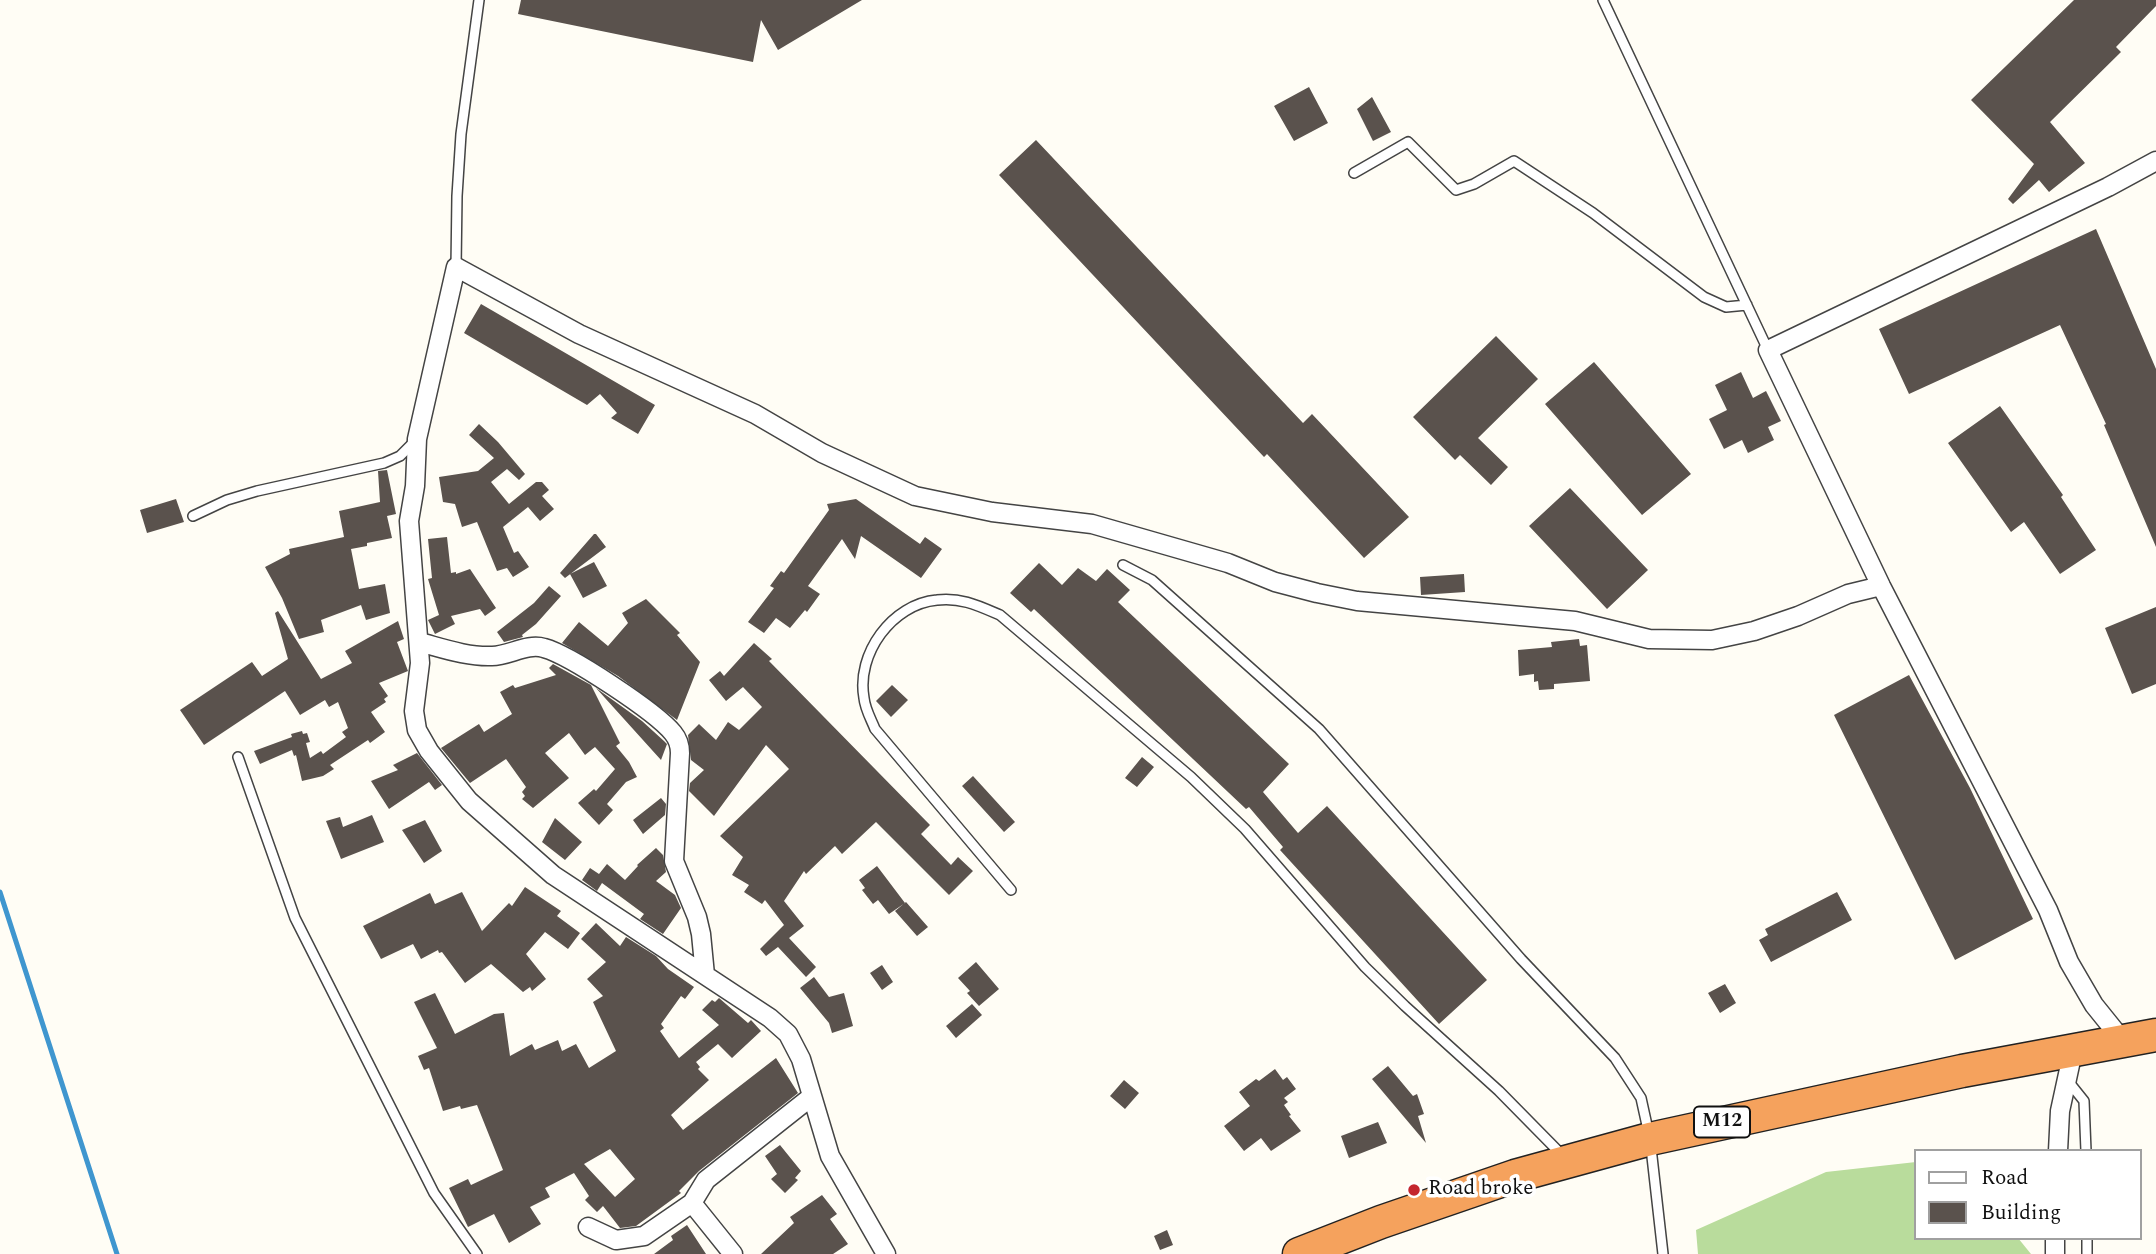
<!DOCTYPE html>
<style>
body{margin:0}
#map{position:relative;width:2156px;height:1254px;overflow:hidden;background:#fffdf5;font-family:Spectral,serif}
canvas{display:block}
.legend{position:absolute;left:1914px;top:1149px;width:228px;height:91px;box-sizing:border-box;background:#fff;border:2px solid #a0a0a0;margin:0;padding:9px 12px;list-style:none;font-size:21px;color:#111}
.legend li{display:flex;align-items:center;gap:14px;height:35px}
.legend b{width:35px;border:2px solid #a0a0a0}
</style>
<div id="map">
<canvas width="2156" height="1254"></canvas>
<ul class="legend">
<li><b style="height:9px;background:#fff"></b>Road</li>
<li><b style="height:19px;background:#5a524d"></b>Building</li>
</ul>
</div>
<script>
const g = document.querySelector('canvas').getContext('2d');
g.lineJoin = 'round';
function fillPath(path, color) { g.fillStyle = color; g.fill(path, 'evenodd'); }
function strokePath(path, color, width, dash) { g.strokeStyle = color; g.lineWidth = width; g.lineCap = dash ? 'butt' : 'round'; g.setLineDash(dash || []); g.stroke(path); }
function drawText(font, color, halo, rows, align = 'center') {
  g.font = font + ' Spectral,serif'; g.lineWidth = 7; g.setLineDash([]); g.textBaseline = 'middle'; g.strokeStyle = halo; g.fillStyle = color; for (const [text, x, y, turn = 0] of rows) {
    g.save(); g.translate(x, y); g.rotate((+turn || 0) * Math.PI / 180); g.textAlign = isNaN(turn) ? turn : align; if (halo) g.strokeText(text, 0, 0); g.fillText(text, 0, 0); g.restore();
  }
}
fillPath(new Path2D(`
 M1916,1162V1238H2018L2031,1254H1698L1696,1230L1826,1172Z`), '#b9dc9c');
strokePath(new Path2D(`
 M0,892L117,1254`), '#3f96cf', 5);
fillPath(new Path2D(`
 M521,0H862L778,50L761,20L753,62L518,14Z
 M2074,0H2156V6L2116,47L2121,52L2050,122L2085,163L2049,192L2039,180L2013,204L2008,199L2034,164L1971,100Z
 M1309,87L1328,123L1294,141L1274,106Z
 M1372,97L1391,132L1373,141L1357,109Z
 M1036,140L1303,423L1312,414L1409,517L1364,558L1267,454L1264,457L999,175Z
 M2096,229L2156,369V547L2104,425L2106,424L2060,325L1909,394L1879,329Z
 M481,304L655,405L638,434L611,418L617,413L600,394L587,405L464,333Z
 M1496,336L1538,379L1478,438L1508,467L1491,485L1460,455L1455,460L1413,417Z
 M1594,362L1691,474L1642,515L1545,404Z
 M1741,372L1753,398L1766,391L1781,421L1768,427L1774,440L1748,453L1742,440L1724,449L1709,419L1727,410L1715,385Z
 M2000,406L2063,495L2061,497L2096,550L2060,574L2024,522L2011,532L1948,443Z
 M479,424L498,442L525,474L519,480L507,469L491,482L509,504L536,482H542L549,490L542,496L554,509L540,521L528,507L503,527L514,553L518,551L529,567L513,577L507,568L497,571L477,522L462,527L455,504L443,502L439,477L478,471L494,458L469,435Z
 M387,470L396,514L387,516L392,538L367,543V546L351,549L359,589L385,584L390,613L366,620L361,605L321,620L324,632L299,639L282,598L265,567L290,554L289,549L344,537L339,511L380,502L378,471Z
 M1570,488L1648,570L1607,609L1529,526Z
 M176,499L184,522L147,533L140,510Z
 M856,499L920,544L925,537L942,549L921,578L861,536L855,559L842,539L808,586L820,594L807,612L805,610L790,628L776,618L764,633L748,622L774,588L770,586L781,571L784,573L829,510L827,504Z
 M594,534H596L606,547L565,578L560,573Z
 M447,537L451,573L456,572V574L470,569L496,608L485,616L480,609L451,616L455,624L435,634L428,620L439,615L428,579L432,578L428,539Z
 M594,562L607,586L583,598L570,574Z
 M1039,563L1062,585L1078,568L1096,581L1107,569L1130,590L1118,602L1289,764L1263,792L1298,833L1327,806L1487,980L1439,1024L1280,850L1283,847L1249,807L1246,809L1034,609L1031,612L1010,593Z
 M1464,574L1465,592L1421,595L1420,577Z
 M549,586L561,596L536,624L522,635L523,637L504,642L497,632L534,603Z
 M646,599L680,633L677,635L700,662L677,720L618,676L562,643L579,622L608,646L628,623L622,613Z
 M2156,607V684L2132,694L2105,628Z
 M278,611L321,679L352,663L345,651L398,621L404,639L397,642L408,671L379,683L388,696L384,699L386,702L371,712L385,732L370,743L368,740L330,765L334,769L323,776L302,781L296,755L294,756L292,750L260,764L254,751L292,737L291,734L302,731L303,734L307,733L310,742L306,743L310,758L321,751L323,754L346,737L342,732L348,728L338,702L329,707L325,700L300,715L285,691L204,745L180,710L252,662L262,676L288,659L275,613Z
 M1579,639L1580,646L1587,645L1590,681L1554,684V689L1539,690L1538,681L1534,682V674L1519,676L1518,650L1552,647L1551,642Z
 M754,643L772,659L769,661L930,825L921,834L951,865L958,857L973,871L949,895L876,822L842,854L835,846L806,874L804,871L784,901L804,926L789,938L816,967L806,977L778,947L766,956L760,949L784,925L765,900L762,904L744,892L749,885L732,875L743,857L720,836L789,769L766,745L714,816L689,791L690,783L704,770L691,760L688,735L699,724L716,740L728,722L739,730L762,707L743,687L726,701L709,680L720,671L724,676Z
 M553,664L591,685L620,743L616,746L629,762L637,777L626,782L607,804L613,810L599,825L578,803L594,789L596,791L615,769L595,747L585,755L569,733L545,753L569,778L533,808L522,799L525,796L522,792L526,787L506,759L470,783L441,748L479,724L484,732L512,714L500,692L513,685L515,688L556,675L549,668Z
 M1909,675L1970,788L2033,919L1955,960L1834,715Z
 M892,685L908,700L891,717L876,701Z
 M596,688L642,721L664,741L667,744L661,760Z
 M417,753L442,785L435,790L429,782L389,809L371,781L398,770L393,765Z
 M1142,757L1154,767L1137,787L1125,778Z
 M973,776L1015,822L1004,832L962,786Z
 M661,798L666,804L665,815L643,834L633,820Z
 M372,815L384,842L341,859L326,821L340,817L343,827Z
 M555,818L582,842L565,860L542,842Z
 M425,820L442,851L424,863L402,830Z
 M656,848L663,855L666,872L656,881L675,895L681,908L663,934L640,919L644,914L602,883L597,891L582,880L590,868L599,874L607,864L625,880L638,866L637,865Z
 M877,866L905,903L889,914L878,900L873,904L862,890L865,888L859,880Z
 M525,887L561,911L557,916L580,933L568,949L545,932L526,954L546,979L532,991L530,987L523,992L491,964L465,983L442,952L439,953L438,950L421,959L413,944L381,959L363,926L430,893L435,904L462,892L482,931L509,903L512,906Z
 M1837,892L1852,920L1771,962L1759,940L1768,935L1765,929Z
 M906,902L928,927L917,936L895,911Z
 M596,923L620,946L626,937L656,956L668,969L694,987L685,999L681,996L661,1024L664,1028L660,1031L679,1058L719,1025L702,1010L712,1000L715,1002L719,998L748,1023L751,1020L761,1031L732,1058L718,1044L696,1062L700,1067L698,1069L709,1080L671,1115L683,1130L776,1058L798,1093L699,1171L679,1191L681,1193L636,1226L620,1228L603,1206L597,1212L585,1200L589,1196L574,1173L545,1188L550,1197L530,1207L541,1224L509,1243L494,1214L468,1227L449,1188L468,1179L471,1185L503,1170L477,1105L461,1109L460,1106L443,1111L429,1068L424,1070L418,1056L437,1048L414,1002L435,993L455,1034L494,1014L504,1013L510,1056L532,1044L535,1050L558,1040L562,1051L576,1044L589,1068L616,1051L593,1002L603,996L587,979L606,962L581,939ZM610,1149L635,1179L615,1197L584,1164Z
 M976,962L999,989L979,1006L967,993L970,991L958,978Z
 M882,965L893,982L882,990L870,973Z
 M814,977L829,997L844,993L853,1026L832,1033L829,1023L800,988Z
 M1725,984L1736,1003L1720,1013L1708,993Z
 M972,1004L982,1015L956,1038L946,1026Z
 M1388,1066L1413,1096L1417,1094L1424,1114L1418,1116L1426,1143L1372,1079Z
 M1275,1069L1283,1080L1287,1077L1296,1089L1284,1098L1288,1102L1284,1105L1291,1115L1289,1116L1301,1131L1271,1151L1261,1138L1244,1151L1224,1126L1250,1106L1239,1092L1256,1079L1259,1081Z
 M1124,1080L1139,1093L1125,1109L1110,1096Z
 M1378,1122L1387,1143L1349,1158L1341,1136Z
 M780,1145L801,1171L795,1178L798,1180L785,1193L771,1179L777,1174L765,1156Z
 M822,1195L837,1214L830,1219L848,1244L833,1254H761L794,1223L790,1217Z
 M687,1225L706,1254H654L673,1240L671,1236Z
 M1167,1230L1173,1245L1160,1250L1154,1236Z`), '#5a524d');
const lane = new Path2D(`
 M1603,0L1768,350
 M1354,173L1408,142L1456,190L1474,184L1514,161L1593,213L1704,297L1726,307L1747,305
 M456,267L457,196L461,134L479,0
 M193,516L227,500L257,491L384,463L400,456L416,440
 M1123,565L1152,580L1319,729L1521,959L1615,1058L1641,1098L1650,1139L1663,1254
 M238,757L295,918L434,1193L477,1254
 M1011,890L875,729C871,719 865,709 864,698C856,654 892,604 937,600C961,597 979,606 1000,615L1191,777L1245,829L1365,967L1405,1006L1499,1091L1563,1156
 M2068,1081L2084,1101L2086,1151
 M2087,1254V1238`);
const street = new Path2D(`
 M419,642C442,648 467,657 492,656C509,656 527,643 544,648C570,655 656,712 673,733C678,739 680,745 680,753L674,861L697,917L701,934L705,975
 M2123,1041L2094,1005L2069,962L2048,910L1881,586L1768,350L2108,187L2156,161
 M2058,1151L2060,1111L2073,1051
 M692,1203L733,1254
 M588,1227L616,1240L644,1236L692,1203L706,1180L811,1097
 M886,1254L830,1156L801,1059L788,1034L770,1018L553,875L469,801L429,751L417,730L414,711L420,663L409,521L415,486L417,439L456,267L579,334L755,414L822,453L915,496L992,512L1092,524L1228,563L1275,582L1317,593L1357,601L1575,621L1649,639L1712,640L1754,631L1798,616L1848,594L1881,586
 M2055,1254V1238`);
const highway = new Path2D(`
 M1299,1254L1381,1222L1515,1176L1650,1139L1962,1071L2156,1035`);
strokePath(lane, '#444', 12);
strokePath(street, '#444', 21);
strokePath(highway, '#222', 35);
strokePath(lane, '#fff', 9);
strokePath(street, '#fff', 18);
strokePath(highway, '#f5a25d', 32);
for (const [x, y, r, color] of [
 [1414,1190,7,"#c4262e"]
]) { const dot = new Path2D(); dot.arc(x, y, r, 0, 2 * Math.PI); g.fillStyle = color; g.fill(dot); strokePath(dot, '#fff', 2.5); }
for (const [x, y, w] of [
 [1722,1122,56]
]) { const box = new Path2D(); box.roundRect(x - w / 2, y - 15.5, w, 31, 5); g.fillStyle = '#fff'; g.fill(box); strokePath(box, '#111', 2); }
drawText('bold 19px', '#111', null, [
 ["M12",1722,1122]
]);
drawText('21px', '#111', '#fff', [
 ["Road broke",1428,1190]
], 'left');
</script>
